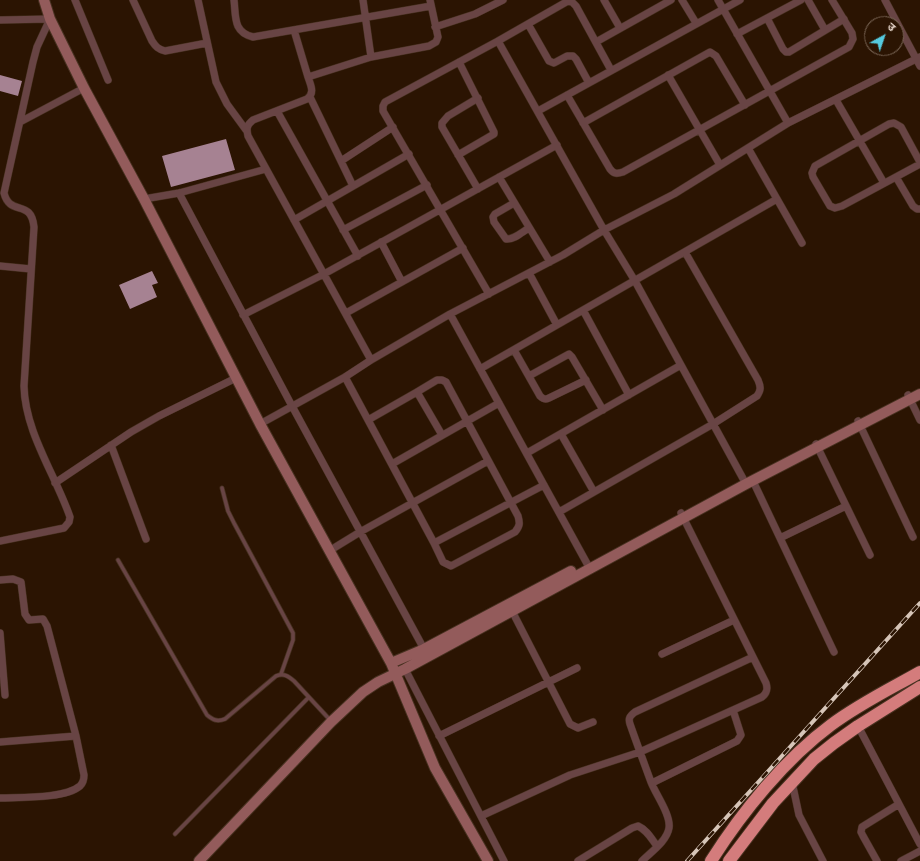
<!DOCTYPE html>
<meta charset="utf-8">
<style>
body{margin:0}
#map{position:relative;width:920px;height:861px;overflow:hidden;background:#2b1402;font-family:"Work Sans","Noto Sans Devanagari",sans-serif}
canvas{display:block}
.north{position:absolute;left:864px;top:16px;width:40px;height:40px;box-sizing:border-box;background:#2b1402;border:1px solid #7a6656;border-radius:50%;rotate:40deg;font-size:11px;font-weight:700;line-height:16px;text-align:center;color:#f1e1d5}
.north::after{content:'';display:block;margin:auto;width:14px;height:18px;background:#55cadf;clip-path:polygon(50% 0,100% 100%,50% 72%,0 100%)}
</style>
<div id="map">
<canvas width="920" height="861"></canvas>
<div class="north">उ</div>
</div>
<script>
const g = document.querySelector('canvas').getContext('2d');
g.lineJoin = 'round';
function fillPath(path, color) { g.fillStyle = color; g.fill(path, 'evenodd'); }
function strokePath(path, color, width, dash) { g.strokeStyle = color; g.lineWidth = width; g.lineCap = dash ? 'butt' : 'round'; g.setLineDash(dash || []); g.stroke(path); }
fillPath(new Path2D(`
 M0,75L22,81L18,96L0,91Z
 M226,139L235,170L171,187L162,156Z
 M152,271L158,283L152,285L157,297L130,309L119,285Z`), '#a68292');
const lane = new Path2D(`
 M222,488L228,511L234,523L293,633V640L281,674
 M118,560L207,715C213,720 217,722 225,719L276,676C284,673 288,676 294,681L331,721
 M175,834L308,698`);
const street = new Path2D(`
 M75,0L108,80
 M133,0L152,41C156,47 158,49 165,51L207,43
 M198,0L216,82L227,104L246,130
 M234,0C236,17 233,32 253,37L431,6
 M363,0L371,57
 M604,0L620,28
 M682,0L696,23
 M718,0L788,123
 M808,0L825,30
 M885,0L920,66
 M767,18L801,0
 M0,20L50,19L37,47L33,62L4,193C10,217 31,198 34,227L24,386C25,432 55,474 70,517L69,522L64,528L0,541
 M528,24L549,61L554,63L567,56H573L576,59L589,83
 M435,27L475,14L503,0
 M294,30L308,77
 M737,34L767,18L783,49L786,52H789L844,19
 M498,41L568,1L572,2L576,6L611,70
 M596,42L671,0
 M668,75L720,165
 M567,95L610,169C614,174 617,174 623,172L849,47L853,39L852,33L832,0
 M310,97L353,186
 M478,98L448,116L442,123V127L478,189
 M836,100L884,183
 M277,111L358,256
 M538,111L740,0
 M20,122L84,88
 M583,123L710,52L716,56L745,105
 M748,148L802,243
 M458,155L494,134V132L459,62
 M341,161L393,127
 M920,162L901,127L894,123L889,124L815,166L812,173L813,177L830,206L835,208L842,206L920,164
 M499,177L550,262
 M896,177L913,206L917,209H920
 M179,193L292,406L424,649
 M144,199L179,193L266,169
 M514,203L495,214L493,217L494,222L506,239C514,240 522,232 529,228
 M294,220L409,154
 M343,230L427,185
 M381,242L402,282
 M0,266L31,269
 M529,273L557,325
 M489,294L383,111V106L385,102L498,41L604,230L635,281L746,484
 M583,310L629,395
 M346,313L463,248
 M450,314L590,569
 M243,315L324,274L557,145
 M514,350L540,396C543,399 545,400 549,398L586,380
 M371,360L248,136C246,128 247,125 253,120L307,99C315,93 311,86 308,77L371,57L429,46L436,42L438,37L430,0
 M480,369L777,199
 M529,376L569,354L572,357L603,410
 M345,377L434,543L443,562L451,566L515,532C520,526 520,523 518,516L446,382L442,380H437L417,392
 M908,395L920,420
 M368,420L417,392L442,435
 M858,421L913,537
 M260,424L345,377L371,360L450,314L563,255L604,230L674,194L788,123L920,57
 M561,434L594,492
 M816,444L870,555
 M111,445L146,539
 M527,453L681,365
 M392,464L499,403
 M753,481L834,652
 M55,483L131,432L159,416L236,378
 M559,512L713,424L757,396C761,390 761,387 758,380L685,252
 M780,538L846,506
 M434,543L544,485
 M329,551L360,532L488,461
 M0,580L13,579L21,582L25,614L29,620L43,619L47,626L76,736L84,775C84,779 83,783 80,786C65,799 19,797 0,798
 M510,607L570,724L578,728L593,722
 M0,633L5,695
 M662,654L734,620
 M405,669L504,861
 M858,726L920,844
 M439,736L577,668
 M0,742L76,736
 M792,782L799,815L823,861
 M652,783L737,741L741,735L733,710
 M481,816L570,775L640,752L762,697C767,693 768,689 766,683L681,513
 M578,861L632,828L638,826C647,830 651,838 657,846
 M642,861C651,852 667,841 669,828C671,815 656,795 651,782C644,763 637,744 630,724C628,718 630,716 635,712L753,657
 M877,861L863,836L861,832L862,827L899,804
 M901,861L920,851`);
const secondary = new Path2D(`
 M44,0L50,19L84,88L144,199L260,424L391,663L435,768L488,861
 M391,663L424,649L571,571
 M199,861L331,722L363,692L378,682L405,669L746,484L920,394`);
const highway = new Path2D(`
 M711,861C742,812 785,759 831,725C859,704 890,689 920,672
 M729,861L773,803L814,759L834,743L858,726L920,687`);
strokePath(lane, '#473120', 5);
strokePath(street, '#473120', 8);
strokePath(secondary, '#473120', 12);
strokePath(highway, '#473120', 14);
strokePath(lane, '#684444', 3.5);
strokePath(street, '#684444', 7);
strokePath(secondary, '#935b5b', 10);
strokePath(highway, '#d47c7c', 12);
const rail = new Path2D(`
 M687,861L920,603`);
strokePath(rail, '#d6c5b8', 4);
strokePath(rail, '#2b1402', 2.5, [8]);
</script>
